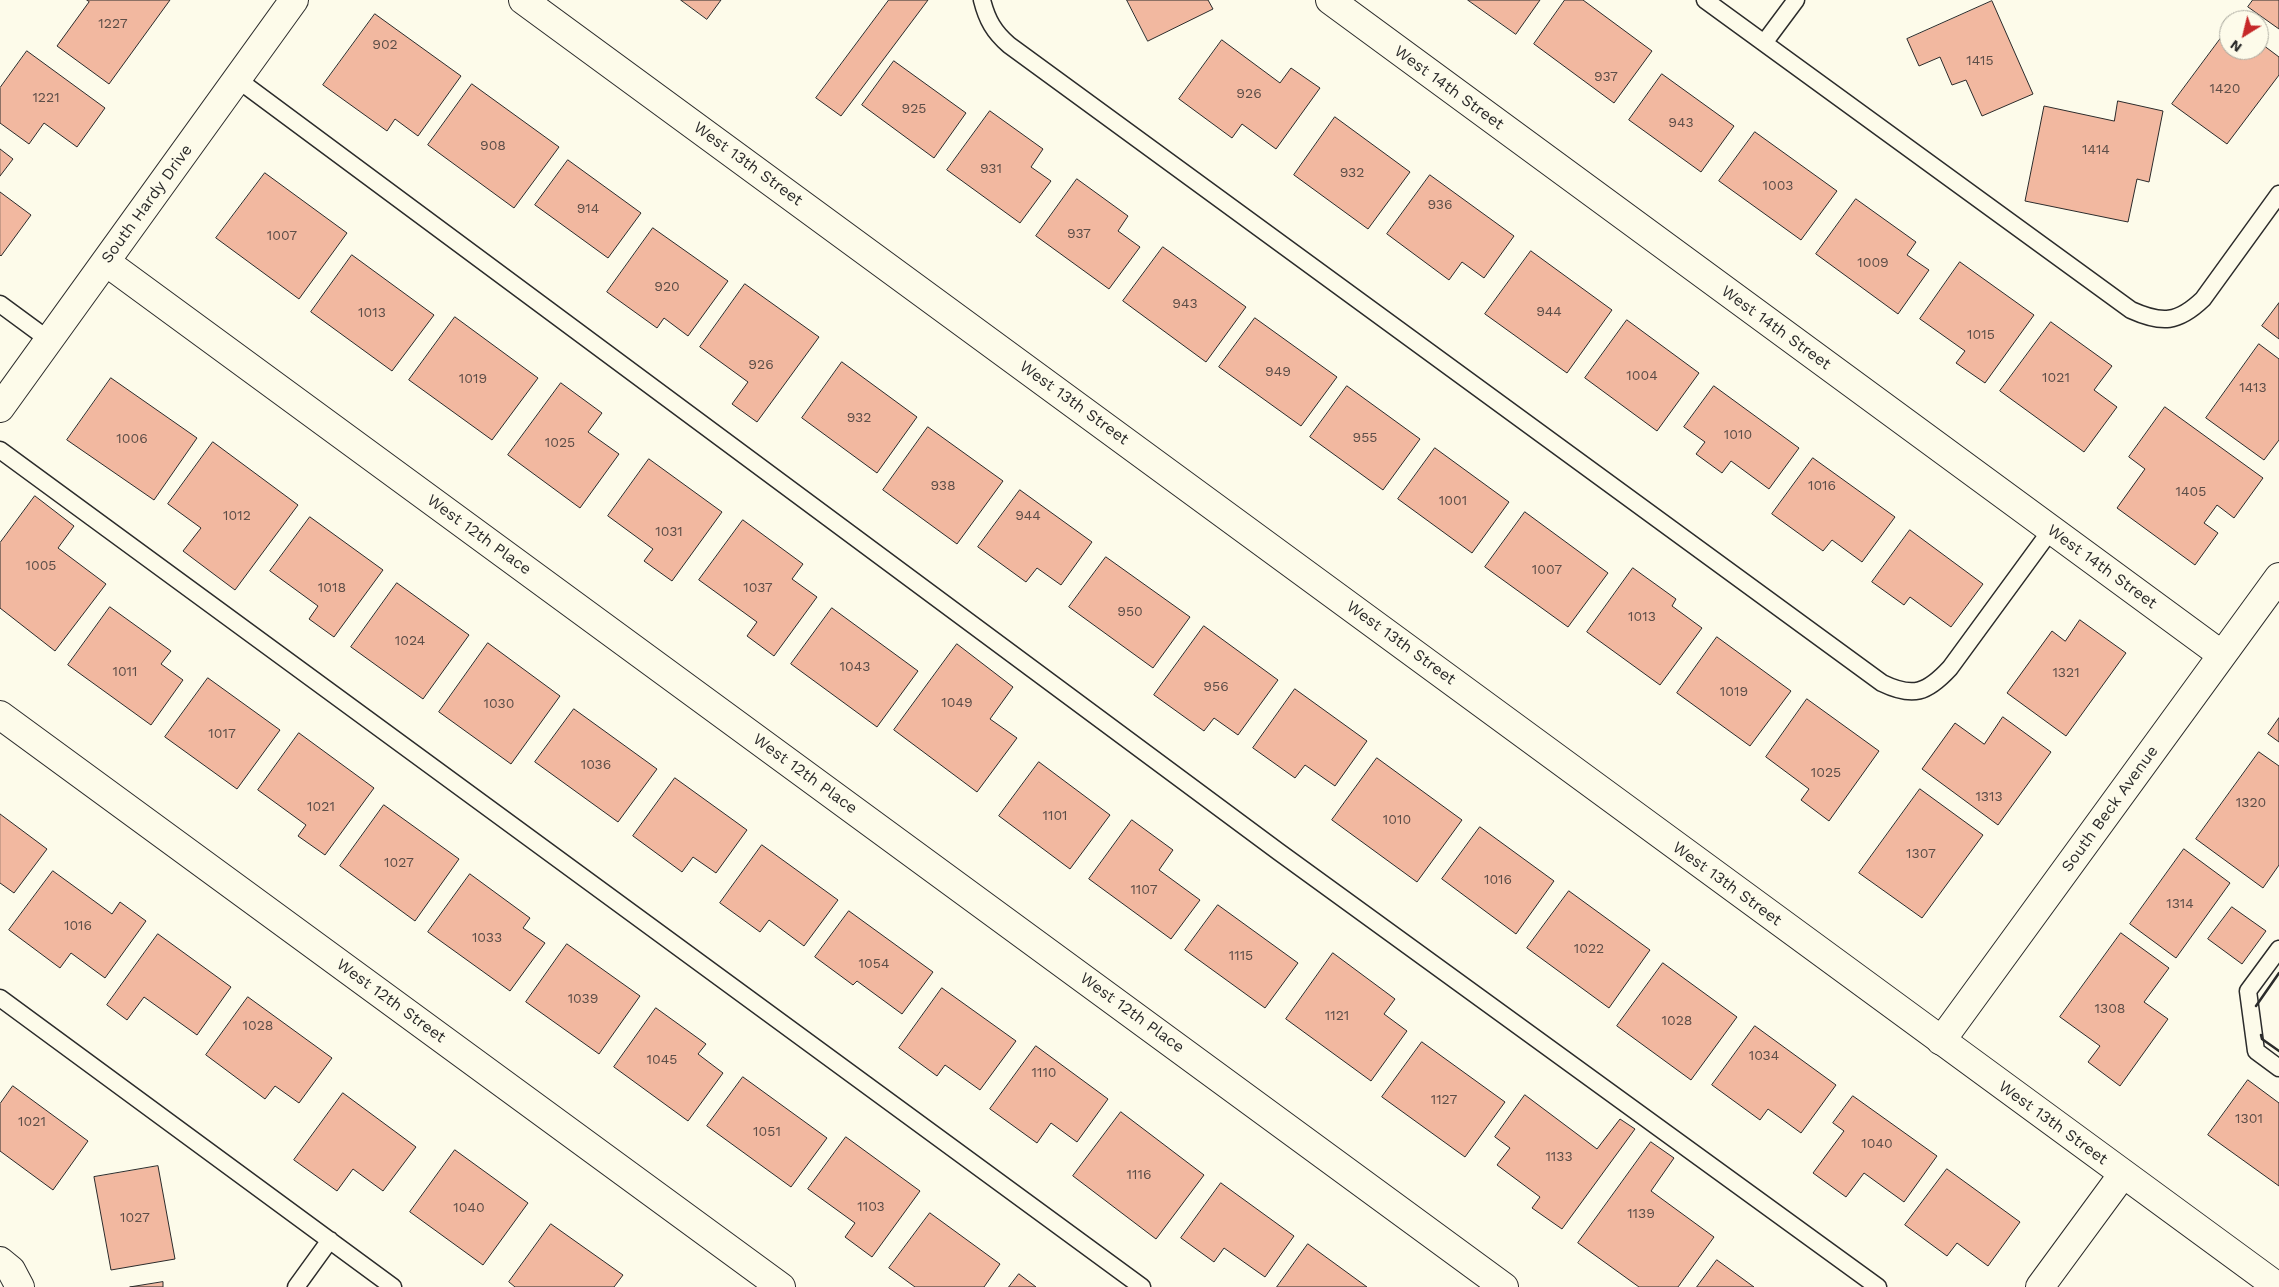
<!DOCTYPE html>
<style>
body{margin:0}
#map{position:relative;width:2279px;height:1287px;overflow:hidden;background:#fdfbea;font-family:"Work Sans",sans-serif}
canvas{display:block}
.north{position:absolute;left:2219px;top:10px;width:50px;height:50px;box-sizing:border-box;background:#fdfbea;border:1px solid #a9a89e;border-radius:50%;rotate:216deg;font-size:14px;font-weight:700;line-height:20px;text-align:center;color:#2b2b2b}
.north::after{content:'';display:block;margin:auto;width:18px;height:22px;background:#c62828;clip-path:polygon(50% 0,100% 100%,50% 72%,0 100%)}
</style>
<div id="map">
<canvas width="2279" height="1287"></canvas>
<div class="north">N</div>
</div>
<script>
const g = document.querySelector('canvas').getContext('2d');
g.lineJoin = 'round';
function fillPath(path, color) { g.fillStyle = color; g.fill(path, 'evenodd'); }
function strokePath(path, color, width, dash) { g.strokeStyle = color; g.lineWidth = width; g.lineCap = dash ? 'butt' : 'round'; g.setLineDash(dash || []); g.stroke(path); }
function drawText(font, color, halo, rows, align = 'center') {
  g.font = font + ' "Work Sans",sans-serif'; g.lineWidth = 4; g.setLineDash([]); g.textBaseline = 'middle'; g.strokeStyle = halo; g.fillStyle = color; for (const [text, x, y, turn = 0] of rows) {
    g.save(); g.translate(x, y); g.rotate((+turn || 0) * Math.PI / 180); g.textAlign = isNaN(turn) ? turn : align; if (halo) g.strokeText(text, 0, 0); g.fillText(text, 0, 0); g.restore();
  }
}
const building = new Path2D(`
 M87,0H170L109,84L57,46L89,2Z
 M681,0H721L707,19Z
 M889,0H928L841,116L816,98Z
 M1127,0H1208L1213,9L1148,41Z
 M1468,0H1540L1516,34Z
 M1565,0H1583L1652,51L1614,103L1534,44Z
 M2253,0H2279V29L2248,7Z
 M1992,1L2033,94L1982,116L1966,80L1952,85L1940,57L1919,66L1907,39Z
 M375,14L461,76L418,136L395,119L387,131L323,85Z
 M2229,27V50H2259V42L2279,57V75L2227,144L2172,104Z
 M1222,40L1280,83L1291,68L1320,88L1276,149L1242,124L1232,138L1179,99Z
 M27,51L105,108L77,147L44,123L29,144L0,123V88Z
 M894,61L966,113L934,158L862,105Z
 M1662,74L1734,126L1701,172L1629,120Z
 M472,84L559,147L514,208L428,145Z
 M2118,101L2163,111L2149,182L2137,179L2128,222L2025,201L2044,106L2114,121Z
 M990,111L1043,149L1031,167L1051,181L1020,223L947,170Z
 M1335,117L1410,172L1368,229L1294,175Z
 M1755,132L1837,191L1801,240L1719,181Z
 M0,149L13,159L0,176Z
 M568,160L641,213L608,258L535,205Z
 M265,173L347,233L299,299L216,238Z
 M1430,175L1514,236L1484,278L1462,262L1449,280L1387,234Z
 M1077,179L1128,216L1118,231L1140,247L1109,289L1036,236Z
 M0,192L31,215L1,256L0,255Z
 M1856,199L1916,242L1907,255L1929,270L1898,314L1816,254Z
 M653,228L728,281L688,336L664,318L657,328L607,292Z
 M1163,247L1246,307L1206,362L1123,301Z
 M1531,251L1612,310L1567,373L1485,314Z
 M352,255L434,315L392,371L311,312Z
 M1960,262L2034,315L1985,383L1956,363L1965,351L1920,319Z
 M745,284L819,337L757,422L732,404L748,382L700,347Z
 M2279,303V339L2262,326Z
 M455,317L538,378L492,440L409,380Z
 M1255,318L1337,377L1301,426L1219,367Z
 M1627,320L1699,373L1657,431L1585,378Z
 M2051,322L2112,366L2094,390L2117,407L2084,452L2000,391Z
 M2259,344L2279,359V440L2264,460L2206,418Z
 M842,362L917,417L877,473L802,418Z
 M111,378L197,438L154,500L67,440Z
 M561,383L602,413L588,432L619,454L580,508L508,455Z
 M1347,386L1420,439L1383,490L1310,437Z
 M1714,386L1799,448L1769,489L1731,461L1722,473L1696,454L1705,442L1684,427Z
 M2165,407L2263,478L2234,518L2217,505L2204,523L2218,533L2195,565L2117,508L2145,469L2129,457Z
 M928,427L1003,481L957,544L883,490Z
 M213,442L298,505L235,590L183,551L201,528L168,504Z
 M1435,448L1509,502L1472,553L1398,499Z
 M1813,458L1895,517L1862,562L1832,540L1823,551L1772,514Z
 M649,459L722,512L672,581L644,561L653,549L608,516Z
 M1020,490L1092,542L1061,585L1037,568L1026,582L978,547Z
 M35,496L74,526L58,548L106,584L55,651L0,608V543Z
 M1525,512L1608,573L1568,627L1485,567Z
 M310,517L383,570L334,637L309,619L318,606L270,571Z
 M743,520L803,564L792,579L817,597L774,656L747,636L757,622L699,580Z
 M1910,530L1983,584L1951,627L1910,597L1904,605L1872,582Z
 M1106,557L1190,617L1153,668L1069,607Z
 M1633,568L1676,599L1672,606L1702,628L1660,685L1587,632Z
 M397,583L469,635L423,699L351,647Z
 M110,607L171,651L161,664L183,680L151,725L68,665Z
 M832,608L918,671L877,727L791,664Z
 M2080,620L2126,653L2066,736L2007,693L2052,631L2065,641Z
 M1204,626L1278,680L1238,735L1214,718L1204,731L1154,695Z
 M1717,637L1791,691L1750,746L1677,693Z
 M488,643L560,696L511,764L439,712Z
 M957,644L1013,687L990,719L1017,738L977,792L894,730Z
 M208,678L280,730L237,789L165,737Z
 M1295,689L1367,741L1335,786L1305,765L1295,778L1253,748Z
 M1807,699L1879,751L1829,821L1801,800L1809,789L1766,757Z
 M574,709L657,769L618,822L535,762Z
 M2003,717L2051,752L1998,825L1922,769L1955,723L1984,744Z
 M2279,718V742L2268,734Z
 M299,733L374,788L325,855L298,836L306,825L258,790Z
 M2259,752L2279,766V865L2263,888L2196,839Z
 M1377,758L1462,820L1417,882L1332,820Z
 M1039,762L1110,815L1070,869L999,816Z
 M675,778L747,830L716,873L693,857L682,872L633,836Z
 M1920,789L1983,835L1922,918L1859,873Z
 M384,805L459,859L415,921L340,866Z
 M0,814L47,849L14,893L0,883Z
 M1132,820L1173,850L1159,870L1200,900L1171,939L1089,879Z
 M1480,827L1554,881L1516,934L1442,879Z
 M762,845L838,900L804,946L769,920L760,932L720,903Z
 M2184,849L2230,883L2176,958L2130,924Z
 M53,871L112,914L120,902L146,921L105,978L71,953L60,968L9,930Z
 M470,874L530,918L523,928L545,943L510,991L428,932Z
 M1569,891L1650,950L1609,1008L1527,948Z
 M1218,905L1298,963L1265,1008L1185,950Z
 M2232,907L2266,931L2242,964L2208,939Z
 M849,911L933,972L902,1014L857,981L853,985L815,957Z
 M2121,933L2169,968L2144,1002L2168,1019L2120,1086L2088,1062L2100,1046L2060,1017Z
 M158,934L231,987L197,1035L144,997L127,1020L107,1005Z
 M567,944L640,996L599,1054L526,1002Z
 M1333,953L1395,999L1384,1014L1407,1031L1371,1081L1286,1019Z
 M1663,963L1737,1017L1691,1080L1617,1026Z
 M942,988L1016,1041L980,1090L945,1065L937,1076L899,1048Z
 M248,997L332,1058L299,1103L275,1086L265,1099L206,1055Z
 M656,1008L706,1044L698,1054L723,1073L688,1121L614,1067Z
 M1755,1026L1836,1085L1801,1133L1768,1109L1760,1120L1712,1085Z
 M1422,1042L1505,1102L1465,1157L1382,1097Z
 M1036,1046L1108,1099L1077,1142L1051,1123L1037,1143L990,1109Z
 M743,1077L827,1138L791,1187L707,1126Z
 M2248,1080L2279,1103V1186L2208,1135Z
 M13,1086L88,1141L53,1190L0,1151V1104Z
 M343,1093L416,1147L383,1191L353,1169L337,1191L294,1160Z
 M1525,1095L1597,1149L1620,1119L1635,1129L1562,1229L1532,1208L1540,1197L1497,1165L1510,1148L1495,1137Z
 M1853,1096L1937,1156L1904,1202L1864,1173L1846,1197L1813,1173L1844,1131L1833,1123Z
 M1121,1112L1204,1175L1156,1239L1073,1176Z
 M846,1137L920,1191L872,1257L845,1237L855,1223L808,1189Z
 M1651,1142L1674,1158L1651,1191L1714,1237L1678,1287H1639L1578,1243Z
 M455,1150L528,1203L483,1265L410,1212Z
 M158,1166L175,1259L111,1270L94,1177Z
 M1947,1169L2020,1222L1988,1266L1957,1243L1947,1256L1905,1225Z
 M1221,1183L1294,1236L1265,1277L1224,1248L1214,1262L1181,1238Z
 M930,1213L1000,1264L984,1287H915L889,1268Z
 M551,1224L623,1275L614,1287H515L509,1282Z
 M1308,1244L1367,1287H1277Z
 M1717,1260L1754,1287H1697Z
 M1019,1274L1036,1287H1009Z
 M163,1282V1287H130Z`);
fillPath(building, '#f2b8a0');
strokePath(building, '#2b2b2b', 1);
const service = new Path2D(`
 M982,0C987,20 994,32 1009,45L1882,683C1913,698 1927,693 1950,668L2051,530
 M1705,0L2131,310C2162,324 2178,323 2203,299L2279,194
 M1764,43L1796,0
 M237,79L1279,852L1878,1287
 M0,304L49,340
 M0,450L1142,1287
 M2279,949L2248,991L2256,1051L2279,1068
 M0,998L393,1287
 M296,1287L330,1240`);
const minor = new Path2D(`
 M1330,0L2222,655
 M106,262L1504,1287
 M0,715L781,1287
 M1941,1041L2279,577
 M0,1261L11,1270L20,1287
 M2040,1287L2123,1174`);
const tertiary = new Path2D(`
 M523,0L2278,1287
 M0,408L294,0`);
strokePath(service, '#2b2b2b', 19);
strokePath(minor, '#2b2b2b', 30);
strokePath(tertiary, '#2b2b2b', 30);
strokePath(service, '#fdfbea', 16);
strokePath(minor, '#fdfbea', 28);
strokePath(tertiary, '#fdfbea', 28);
strokePath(new Path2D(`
 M2256,1006L2279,973
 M2261,1035L2262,1039L2279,1051`), '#2b2b2b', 2.5);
drawText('14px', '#5d4e48', null, [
 ["1227",113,24],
 ["902",385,45],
 ["1415",1980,61],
 ["937",1606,77],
 ["1420",2225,89],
 ["926",1249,94],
 ["1221",46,98],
 ["925",914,109],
 ["943",1681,123],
 ["908",493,146],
 ["1414",2096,150],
 ["931",991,169],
 ["932",1352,173],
 ["1003",1778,186],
 ["936",1440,205],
 ["914",588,209],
 ["937",1079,234],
 ["1007",282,236],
 ["1009",1873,263],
 ["920",667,287],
 ["943",1185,304],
 ["944",1549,312],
 ["1013",372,313],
 ["1015",1981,335],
 ["926",761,365],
 ["949",1278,372],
 ["1004",1642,376],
 ["1021",2056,378],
 ["1019",473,379],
 ["1413",2253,388],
 ["932",859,418],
 ["1010",1738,435],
 ["955",1365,438],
 ["1006",132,439],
 ["1025",560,443],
 ["938",943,486],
 ["1016",1822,486],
 ["1405",2191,492],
 ["1001",1453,501],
 ["1012",237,516],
 ["944",1028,516],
 ["1031",669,532],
 ["1005",41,566],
 ["1007",1547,570],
 ["1018",332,588],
 ["1037",758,588],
 ["950",1130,612],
 ["1013",1642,617],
 ["1024",410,641],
 ["1043",855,667],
 ["1011",125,672],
 ["1321",2066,673],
 ["956",1216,687],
 ["1019",1734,692],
 ["1049",957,703],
 ["1030",499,704],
 ["1017",222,734],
 ["1036",596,765],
 ["1025",1826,773],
 ["1313",1989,797],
 ["1320",2251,803],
 ["1021",321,807],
 ["1101",1055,816],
 ["1010",1397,820],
 ["1307",1921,854],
 ["1027",399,863],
 ["1016",1498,880],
 ["1107",1144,890],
 ["1314",2180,904],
 ["1016",78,926],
 ["1033",487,938],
 ["1022",1589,949],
 ["1115",1241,956],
 ["1054",874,964],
 ["1039",583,999],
 ["1308",2110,1009],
 ["1121",1337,1016],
 ["1028",1677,1021],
 ["1028",258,1026],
 ["1034",1764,1056],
 ["1045",662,1060],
 ["1110",1044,1073],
 ["1127",1444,1100],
 ["1301",2249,1119],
 ["1021",32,1122],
 ["1051",767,1132],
 ["1040",1877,1144],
 ["1133",1559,1157],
 ["1116",1139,1175],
 ["1103",871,1207],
 ["1040",469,1208],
 ["1139",1641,1214],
 ["1027",135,1218]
]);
drawText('16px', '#2b2b2b', '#fdfbea', [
 ["West 14th Street",1449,88,36],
 ["West 13th Street",748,164,36],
 ["South Hardy Drive",147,204,-54],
 ["West 14th Street",1776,328,36],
 ["West 13th Street",1074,403,36],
 ["West 12th Place",479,535,36],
 ["West 14th Street",2102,567,36],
 ["West 13th Street",1401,643,36],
 ["West 12th Place",805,774,36],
 ["South Beck Avenue",2110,809,-54],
 ["West 13th Street",1727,884,36],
 ["West 12th Street",391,1001,36],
 ["West 12th Place",1132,1013,36],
 ["West 13th Street",2053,1123,36]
]);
</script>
